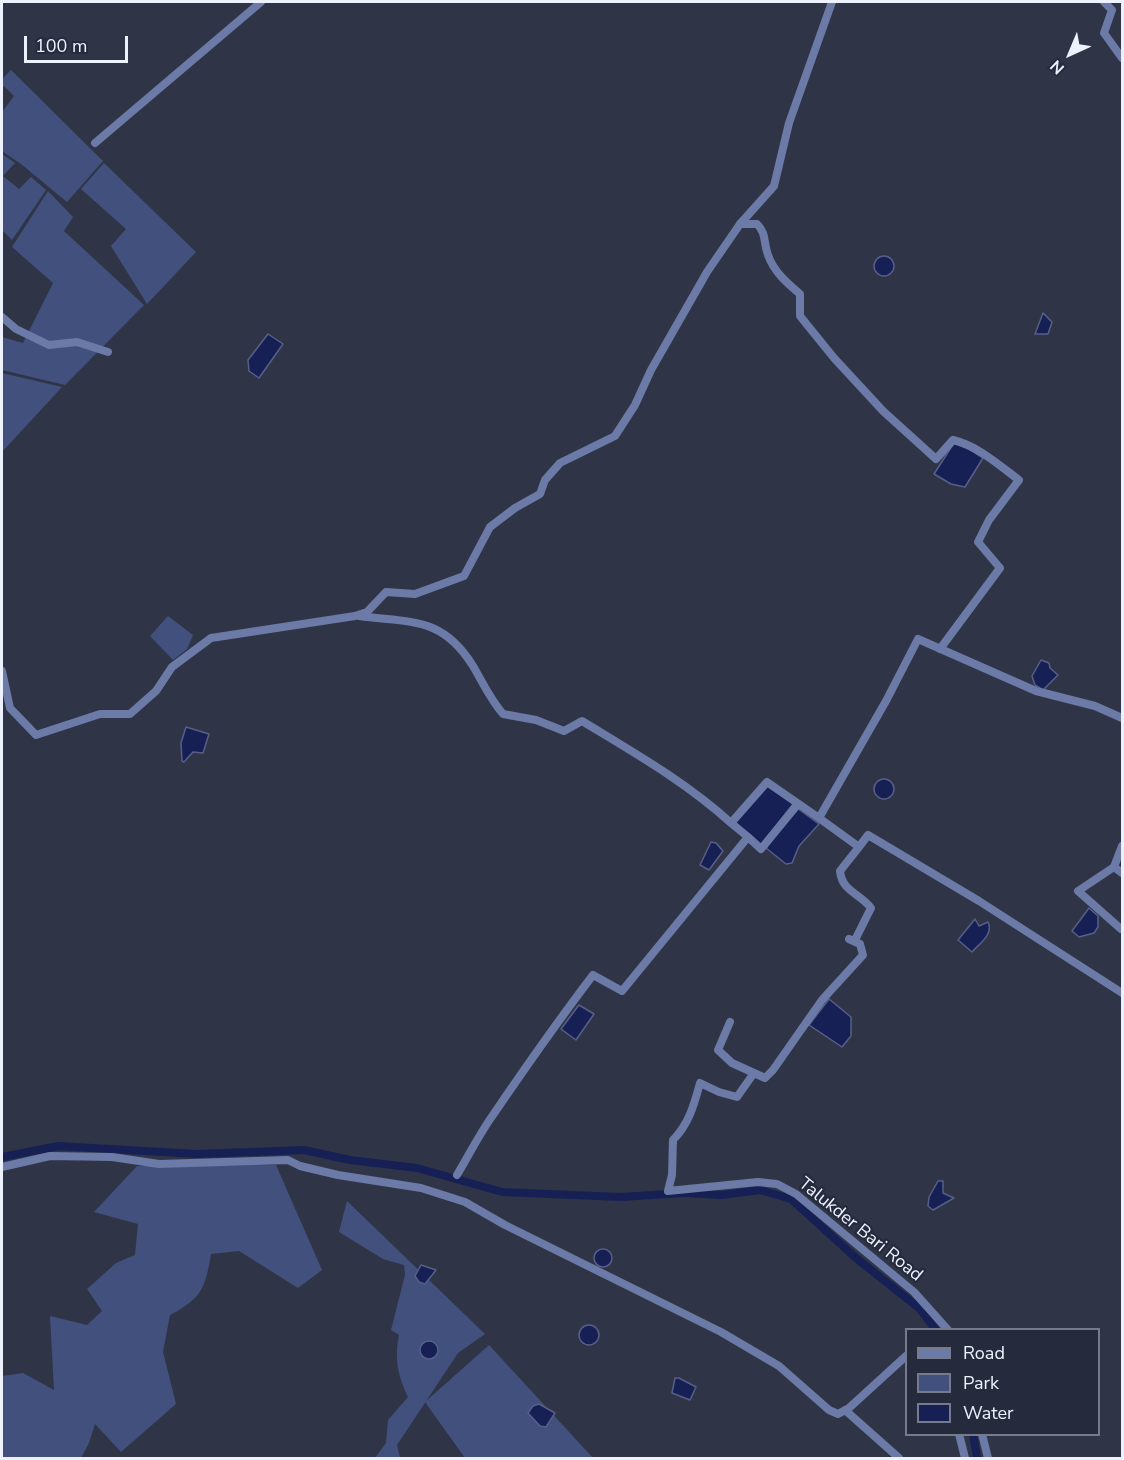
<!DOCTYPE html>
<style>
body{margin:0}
#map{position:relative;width:1124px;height:1460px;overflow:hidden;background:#2f3547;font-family:"Nunito Sans",sans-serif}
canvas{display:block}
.frame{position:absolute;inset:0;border:3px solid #eef2fe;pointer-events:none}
.legend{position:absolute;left:905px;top:1328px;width:195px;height:108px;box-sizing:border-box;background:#252b3c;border:2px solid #757b8a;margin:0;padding:8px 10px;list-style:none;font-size:18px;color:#eef2fe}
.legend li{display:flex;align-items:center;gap:12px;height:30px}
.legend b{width:30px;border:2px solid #757b8a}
.north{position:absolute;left:1040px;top:24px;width:60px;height:60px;-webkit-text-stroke:4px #252b3c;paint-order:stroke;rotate:224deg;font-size:16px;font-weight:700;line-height:24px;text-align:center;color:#eef2fe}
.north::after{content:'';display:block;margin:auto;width:21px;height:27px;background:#eef2fe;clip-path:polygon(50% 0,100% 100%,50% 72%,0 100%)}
.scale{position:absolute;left:24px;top:36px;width:104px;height:27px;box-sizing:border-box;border:3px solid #eef2fe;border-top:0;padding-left:8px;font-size:18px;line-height:21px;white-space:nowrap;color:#eef2fe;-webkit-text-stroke:4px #252b3c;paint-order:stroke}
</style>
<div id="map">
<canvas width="1124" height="1460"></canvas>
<div class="frame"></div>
<ul class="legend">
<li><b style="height:8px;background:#6b7aa6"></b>Road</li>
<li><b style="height:16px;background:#42507e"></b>Park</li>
<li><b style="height:16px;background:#162055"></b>Water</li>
</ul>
<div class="north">N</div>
<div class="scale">100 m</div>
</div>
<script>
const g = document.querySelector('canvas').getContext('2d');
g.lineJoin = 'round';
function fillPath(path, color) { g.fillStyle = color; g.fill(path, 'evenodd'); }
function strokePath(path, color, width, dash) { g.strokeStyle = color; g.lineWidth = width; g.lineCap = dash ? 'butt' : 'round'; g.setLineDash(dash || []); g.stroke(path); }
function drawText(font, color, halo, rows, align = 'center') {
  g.font = font + ' "Nunito Sans",sans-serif'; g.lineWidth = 4.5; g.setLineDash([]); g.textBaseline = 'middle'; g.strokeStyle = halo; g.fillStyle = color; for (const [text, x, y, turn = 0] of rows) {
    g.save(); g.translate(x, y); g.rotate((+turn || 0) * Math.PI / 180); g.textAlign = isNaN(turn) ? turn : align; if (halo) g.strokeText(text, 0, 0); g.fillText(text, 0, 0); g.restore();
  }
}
fillPath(new Path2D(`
 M11,70L103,161L67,202L21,164L2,151V112L14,96L4,86L2,89V79Z
 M2,154L15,163L3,176L19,189L31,177L46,190L12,240L2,230Z
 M104,163L196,252L147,304L111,246L126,229L81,189Z
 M48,191L73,217L64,231L144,305L65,385L2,370V337L23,343L53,283L12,247Z
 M2,373L62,387L2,452Z
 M168,616L193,635L187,649L173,660L150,636Z
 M276,1165L322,1270L298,1288L239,1251L211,1254C205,1289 202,1298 170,1315L163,1352L176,1404L121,1452L95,1424L89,1443L81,1458H2V1376L23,1373L54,1390L50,1316L87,1325L102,1311L87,1289L116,1263L135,1255L138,1224L94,1212L137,1166Z
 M347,1201L485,1334L458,1353L397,1445L400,1458H375L386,1443L388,1420L408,1397C398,1377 394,1358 399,1335L391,1330L405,1275L404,1265L383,1259L339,1232Z
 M489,1345L593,1458H465L425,1402Z`), '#42507e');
const water = new Path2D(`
 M874 266a10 10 0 1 1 20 0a10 10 0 1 1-20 0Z
 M1043,313L1052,322L1048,334H1035Z
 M268,334L283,344L259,378L249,371L248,360Z
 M954,443L963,445L983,458L965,487L951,484L934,474Z
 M1041,660L1049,663L1050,668L1058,675L1043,690L1035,685L1032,676Z
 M186,727L209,734L203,753L193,752L184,762L182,761L181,743Z
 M874 789a10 10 0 1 1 20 0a10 10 0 1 1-20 0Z
 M767,786L793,804L760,846L735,822Z
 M797,808L819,824L799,846L792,863L786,864L766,848Z
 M711,842L716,843L723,851L709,870L700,865Z
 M1089,908L1098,916V927L1094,933L1079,937L1072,931Z
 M975,919L979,926L988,922C994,934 980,943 972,952L958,940Z
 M829,999L851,1017V1036L842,1047L809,1025Z
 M579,1005L594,1014L576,1040L561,1029Z
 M938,1181H943V1193L954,1198L933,1210L928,1206L929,1197Z
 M594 1258a9 9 0 1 1 18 0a9 9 0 1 1-18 0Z
 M421,1265L436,1270L425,1284L419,1282L415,1276Z
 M579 1335a10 10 0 1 1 20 0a10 10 0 1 1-20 0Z
 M420 1350a9 9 0 1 1 18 0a9 9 0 1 1-18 0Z
 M675,1378H679L696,1387L690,1400L672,1393Z
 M539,1404L555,1413L546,1427L540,1426L528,1413L533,1406Z`);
fillPath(water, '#162055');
strokePath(water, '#575f88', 1.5);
strokePath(new Path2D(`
 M2,1157L58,1146L197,1154L304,1150L350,1160L417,1168L502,1192L621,1197L684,1193L722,1195L760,1190L791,1199L856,1258L919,1308L936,1330
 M973,1434L977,1458`), '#162055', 8);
strokePath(new Path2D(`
 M1104,2L1112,10L1104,33L1122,58
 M95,143L261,2
 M740,224H757C767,234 763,242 768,255C774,272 787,283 800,294V316L834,358L883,411L936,459L953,440C978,446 999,465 1019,480L989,520L978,542L1000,568L940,649
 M2,317L16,329L49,345L77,342L108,352
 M359,616C411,623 442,616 473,666C483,683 490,699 503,714L536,720L564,731L582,721C633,752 686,782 731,823L767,782L819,818L886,701L918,639L1036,691L1095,706L1122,718
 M2,671L10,708L36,735L100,714H130L156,691L172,667L211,638L355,616L367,612L386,592L415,594L464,576L490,527L515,508L540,494L545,480L560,463L615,436L635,405L651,370L707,272L740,224L774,186L789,123L832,2
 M819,818L859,847L840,871C842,892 860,893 871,908L855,940
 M731,823L748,837
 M859,847L868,835L979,901L1122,993
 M1114,867L1122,873
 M1121,929L1078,891L1114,867L1122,846
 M730,1022L718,1050L732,1063L754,1073L737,1097L719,1092L700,1083C694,1105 689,1124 673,1140L672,1175L668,1191L758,1182L777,1184L796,1194L914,1292L948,1330
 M754,1073L765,1078L773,1070L822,1000L863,955L860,944L849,939
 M2,1167L50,1156L112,1157L159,1164L288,1160L300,1166L338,1175L421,1188L465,1202L505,1225L721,1332L779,1366L829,1410L838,1414L849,1408L906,1356
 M457,1175C469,1155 480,1133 493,1115C525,1068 558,1021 593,975L622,991L748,837L761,849L798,804
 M845,1410L899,1458
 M959,1434L965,1458
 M982,1434L988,1458`), '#6b7aa6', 8);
drawText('18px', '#eef2fe', '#252b3c', [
 ["Talukder Bari Road",860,1230,39]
]);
</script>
